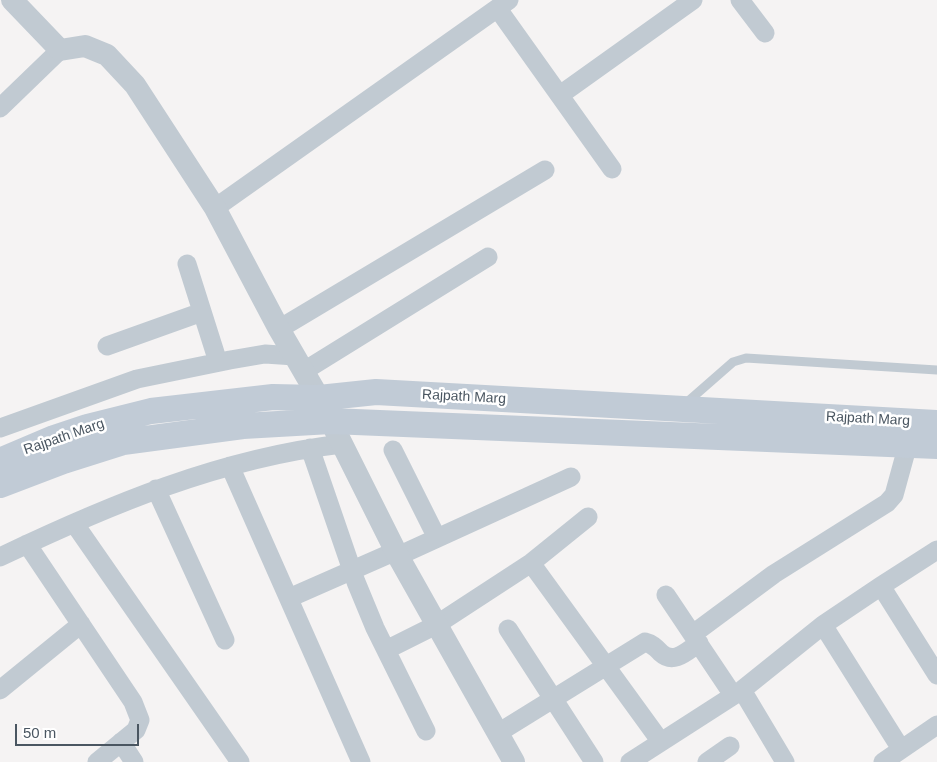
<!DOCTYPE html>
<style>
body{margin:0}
#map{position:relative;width:937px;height:762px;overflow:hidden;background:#f5f3f3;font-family:Helvetica,sans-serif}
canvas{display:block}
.scale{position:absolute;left:15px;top:724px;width:124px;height:22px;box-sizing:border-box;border:2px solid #4a5661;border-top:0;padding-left:6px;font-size:15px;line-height:18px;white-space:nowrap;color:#4a5661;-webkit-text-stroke:4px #fff;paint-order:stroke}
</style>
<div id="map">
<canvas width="937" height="762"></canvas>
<div class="scale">50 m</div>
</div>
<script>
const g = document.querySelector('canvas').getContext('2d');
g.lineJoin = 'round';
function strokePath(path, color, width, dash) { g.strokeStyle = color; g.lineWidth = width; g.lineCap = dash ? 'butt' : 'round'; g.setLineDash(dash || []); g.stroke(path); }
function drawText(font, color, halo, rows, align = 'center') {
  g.font = font + ' Helvetica,sans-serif'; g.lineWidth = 5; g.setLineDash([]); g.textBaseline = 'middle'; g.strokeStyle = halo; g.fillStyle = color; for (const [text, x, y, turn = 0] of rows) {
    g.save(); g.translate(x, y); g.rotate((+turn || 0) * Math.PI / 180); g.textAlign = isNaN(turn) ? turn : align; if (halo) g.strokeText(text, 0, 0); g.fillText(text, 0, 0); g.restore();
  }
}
strokePath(new Path2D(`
 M685,404L733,362L746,358L937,370`), '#c1cad2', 9);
strokePath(new Path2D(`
 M740,0L765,33
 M498,9L612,169
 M560,95L693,0
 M0,108L60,50
 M215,208L509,0
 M187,264L218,362
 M279,329L545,170
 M107,346L202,312
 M304,371L488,257
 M0,428L137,379L230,360L265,354L295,356
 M310,448L356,582L375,628L426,731
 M393,450L437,538
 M230,466L361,762
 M156,489L225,640
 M74,523L240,762
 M27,544L133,702L140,720L136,730L97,762
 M398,556L571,477
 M0,557C109,505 221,458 342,444
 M531,563L661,742
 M881,586L937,675
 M666,595L733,695
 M289,598L396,551
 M823,625L901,749
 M508,629L594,762
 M693,634L774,574L887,503L894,495L908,444
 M386,650L436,625L531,563L588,517
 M0,690L81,624
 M742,690L785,762
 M498,733L645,642C653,644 656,648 661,653C674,665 687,651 699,643
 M121,742L134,762
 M630,762L742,690L823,625L881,586L937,550
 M707,762L730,746
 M883,762L937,725`), '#c1cad2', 19);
strokePath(new Path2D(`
 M12,0L60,50L85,46L107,55L135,85L215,208L279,329L319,398L398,556L514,762`), '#c1cad2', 22);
strokePath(new Path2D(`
 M0,461L54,438L87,427L151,411L273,397L319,398L376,392L937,423
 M0,485L63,461L123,442L243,426L331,421L937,446`), '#c1cbd6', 26);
drawText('14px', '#4a5661', '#fff', [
 ["Rajpath Marg",464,397,3],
 ["Rajpath Marg",868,419,3],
 ["Rajpath Marg",64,437,-19]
]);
</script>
